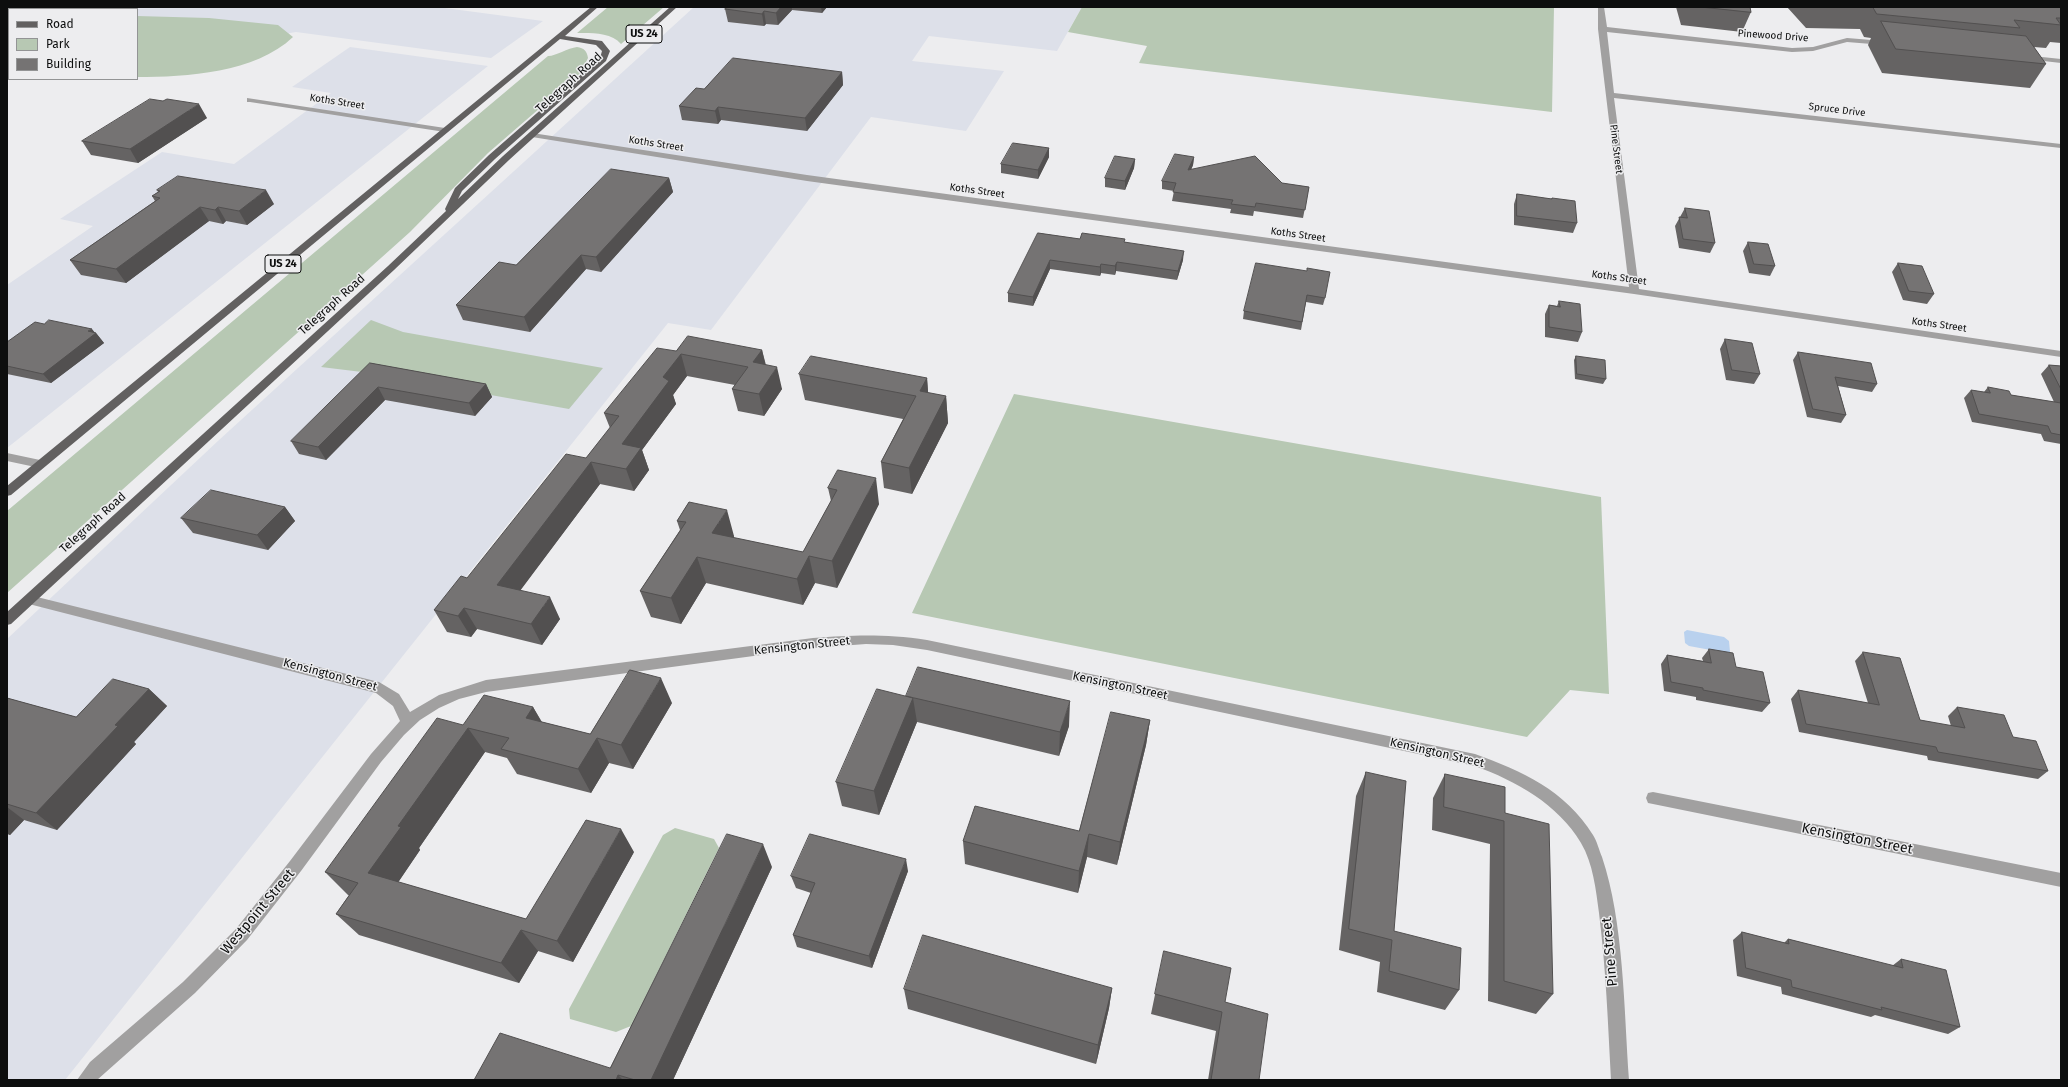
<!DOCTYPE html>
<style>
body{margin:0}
#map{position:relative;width:2068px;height:1087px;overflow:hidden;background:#ededef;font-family:"Fira Sans",sans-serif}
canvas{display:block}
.frame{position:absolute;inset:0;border:8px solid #0d0e0e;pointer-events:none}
.legend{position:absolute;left:8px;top:8px;width:130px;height:72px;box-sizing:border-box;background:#ededef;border:1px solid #939495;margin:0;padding:5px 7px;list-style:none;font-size:12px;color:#0d0e0e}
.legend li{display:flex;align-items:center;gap:8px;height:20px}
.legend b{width:20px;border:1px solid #939495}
</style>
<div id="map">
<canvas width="2068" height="1087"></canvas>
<div class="frame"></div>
<ul class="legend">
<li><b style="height:5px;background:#626060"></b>Road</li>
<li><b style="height:11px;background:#b7c8b3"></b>Park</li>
<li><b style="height:11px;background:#757373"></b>Building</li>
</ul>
</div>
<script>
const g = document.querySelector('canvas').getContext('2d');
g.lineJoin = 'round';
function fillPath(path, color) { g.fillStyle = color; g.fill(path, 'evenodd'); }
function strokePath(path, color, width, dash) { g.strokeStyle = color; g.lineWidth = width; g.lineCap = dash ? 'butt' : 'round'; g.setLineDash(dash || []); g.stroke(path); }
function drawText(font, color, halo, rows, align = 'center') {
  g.font = font + ' "Fira Sans",sans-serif'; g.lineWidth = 3; g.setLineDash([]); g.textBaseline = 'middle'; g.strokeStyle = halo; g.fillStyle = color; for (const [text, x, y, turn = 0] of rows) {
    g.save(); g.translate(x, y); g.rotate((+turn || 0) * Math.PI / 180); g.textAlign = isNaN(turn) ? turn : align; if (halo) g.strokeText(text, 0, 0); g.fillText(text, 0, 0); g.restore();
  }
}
fillPath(new Path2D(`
 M7,7H437L543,21L491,58L296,32L290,33L233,63L137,48V9H9V27H7Z
 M694,7H1082L1057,51L929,36L912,61L1004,71L966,131L871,117L711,330L668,323L65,1080H7V639L219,440Z
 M350,47L488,66L7,448V285L93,226L60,219L162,152L234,164L331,93L292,87Z`), '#dde0e9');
fillPath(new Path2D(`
 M608,7H664L621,44C611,32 591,33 577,33Z
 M1082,7H1554L1552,112L1139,63L1147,46L1068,32Z
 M137,16L209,18L278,25L293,37C255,73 187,77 137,77Z
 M577,47C584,48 587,51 588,58L583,68L585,69L488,153L410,232L7,593V511L548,56C553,57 568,48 577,47Z
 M371,320L403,332L603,368L569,409L362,372L321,367Z
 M1014,394L1601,497L1609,694L1570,690L1527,737L912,613Z
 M675,828L714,839L719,848L631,1026L616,1032L570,1019L569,1009L663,835Z`), '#b7c8b3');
fillPath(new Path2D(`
 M1687,630L1724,637L1729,641L1730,652L1727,653L1689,646L1685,643L1684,632Z`), '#b9d1ee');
fillPath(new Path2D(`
 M1598,7H1604L1607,27L1792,48L1813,47L1847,38L1884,41L1888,43L1884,45L1847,42L1813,51L1792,52L1607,32L1614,93L2061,144V148L1614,98L1639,289L2061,351V357L1634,294L807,181L532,137L528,135L532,133L807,175L1629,287L1598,29Z
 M2023,55L2061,59V63L2026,59L2022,57Z
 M247,98L445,128L449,130L445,132L250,102H247Z
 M7,453L40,460L46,464L40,468L7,461Z
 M29,595L379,682L399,694L410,712L439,695L486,680L813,638C855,635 885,634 927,640L1475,754C1522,771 1565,790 1593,835C1597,841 1599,850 1602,857C1624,922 1624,1011 1629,1080H1611C1608,1024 1606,969 1599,913C1596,890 1593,863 1581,843C1558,804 1516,781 1475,766L927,650L893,645L866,644L813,648L486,692L459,699L439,708L420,720L404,735L381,762L301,871L247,940L195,993L97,1080H77L90,1062L183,982L235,930L290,861L371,754L400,721L393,706L376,693L25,603L23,600L25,597Z
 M1653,792L2061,873V887L1653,804L1648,803L1646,798L1648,793Z`), '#a1a0a0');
fillPath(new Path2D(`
 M591,7H598L565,36L602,41L610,51L606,61L495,159L462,191L458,199L503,156L670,7H677L509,160L394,270L11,624L7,625V612L388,266L446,211L445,209L455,188L489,155L600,58L602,51L596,45L560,39L11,495L7,496V486Z`), '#626060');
fillPath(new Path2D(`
 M728,7H827L822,13L792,10L778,25L766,24L764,26L728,22L725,9Z
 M1676,7H1750L1751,12L1742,32L1681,25Z
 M1787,7H2061V43L2050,42L2046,48L2034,47L2046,64L2030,88L1882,73L1868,45L1871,38L1864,37L1860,29L1806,28Z
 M842,72L843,85L807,131L721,120L718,124L682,120L679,106L704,89Z
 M163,101L207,118L138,163L91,155L82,141Z
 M1049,148V157L1038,179L1001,173V164Z
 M1194,157L1193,165L1191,170L1309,187L1303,218L1254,211L1253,216L1230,213L1231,209L1172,201L1174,191L1162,189V181Z
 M1135,159L1134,168L1125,190L1105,187V178Z
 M669,178L673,192L601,272L586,269L530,332L463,320L456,305L516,265Z
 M157,190L274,204L247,225L226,221L223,224L209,221L126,283L81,275L70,260L155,201L152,196L158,192Z
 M1517,194L1551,199L1552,198L1577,223L1573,233L1514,225V204Z
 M1685,208L1715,243L1710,253L1679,248L1675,226Z
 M1038,233L1080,239L1125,242L1183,260L1177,280L1116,271L1115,275L1101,273L1100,276L1050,269L1033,306L1008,302V293Z
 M1748,242L1775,266L1770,276L1749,273L1743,251Z
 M1256,263L1325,298L1323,305L1306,302L1301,330L1243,319L1244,311Z
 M1898,263L1934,294L1927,304L1903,300L1892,272Z
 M1559,301L1582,332L1578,342L1545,337V314L1549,305L1557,306Z
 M95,333H96L104,343L51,383L7,374V342Z
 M1725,339L1760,374L1754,384L1726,380L1720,349Z
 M762,350L766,365L782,389L764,416L738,411L732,389L735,385L687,376L673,395L676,404L642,450L649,470L634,491L600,484L520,590L560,619L542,645L477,629L471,637L447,632L434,610L467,578L586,458L610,428L604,413L676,351Z
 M1798,352L1877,384L1872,392L1838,386L1846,415L1841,423L1807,417L1793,360Z
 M1576,356L1606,379L1603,384L1575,379L1574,360Z
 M370,363L486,384L492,397L475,416L385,400L326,460L299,454L291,441Z
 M2049,365L2061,366V403L2054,402L2041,374Z
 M799,374L927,378L928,393L946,396L948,423L912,494L884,488L881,462L903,419L805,400Z
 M1988,387L2011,395L2061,403V444L2044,441L2041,434L1972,422L1964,398L1971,390L1984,392Z
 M838,470L879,504L837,588L815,583L803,605L706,583L681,624L651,617L640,591L680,530L677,521L689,502L734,536V538L803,552L831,501L828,488Z
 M285,507L295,521L268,550L193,533L181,518Z
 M1709,649L1736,667L1770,703L1762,712L1696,700V697L1664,691L1661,664L1667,655L1703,661L1702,658Z
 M1863,652L1920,720L1951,726L1948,716L1957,707L2013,737L2048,771L2038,779L1928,760L1927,756L1799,732L1791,699L1798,690L1868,703L1855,661Z
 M149,689L167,706L134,742L136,744L57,830L24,820L10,835L7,834V698L76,717Z
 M906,696L1069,726L1059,756L917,722L879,815L842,806L836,782Z
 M672,703L633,769L609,763L591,793L517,774L507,758L485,752L419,848L420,850L398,882L526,919L634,852L573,962L538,951L519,983L359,935L336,914L349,895H348L325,872L463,725L533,707L542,722L590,734Z
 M1150,720L1146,745L1117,865L1087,857L1078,893L965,864L963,841L1079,831Z
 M1366,772L1394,931L1459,990L1445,1010L1377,992L1380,962L1339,950L1356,796Z
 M1445,774L1505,813L1553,994L1536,1014L1488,1001L1490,844L1432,830L1433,798Z
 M772,867L673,1080H474L610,1068Z
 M908,871L872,968L797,947L793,935L811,893L796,888L791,876Z
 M1742,932L1784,943L1788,939L1892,966L1901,959L1960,1027L1948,1034L1875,1015L1871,1017L1782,994L1781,987L1737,976L1733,940Z
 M1164,951L1225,1002L1259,1080H1208L1216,1031L1151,1014Z
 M1112,988L1109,1008L1096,1064L908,1009L904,989Z`), '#656363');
fillPath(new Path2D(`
 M781,7H792V10L778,25L776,13Z
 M821,7H827L822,13Z
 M764,11L766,24L764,26L762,14Z
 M842,72L843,85L807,131L805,118Z
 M199,104L207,118L138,163L130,149Z
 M718,107L721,120L718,124L715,111Z
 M1049,148V157L1038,179V170Z
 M1194,157L1193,165L1187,179L1188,170Z
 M1135,159L1134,168L1125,190V181Z
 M669,178L673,192L601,272L596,257Z
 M266,190L274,204L247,225L239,211Z
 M200,207L209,221L126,283L116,269Z
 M218,207L226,221L223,224L215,210Z
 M1184,251L1183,260L1177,280L1178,271Z
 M581,255L586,269L530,332L524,317Z
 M1050,260V269L1033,306V297Z
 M1117,262L1116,271L1115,275V266Z
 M1101,264V273L1100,276V267Z
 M92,329L96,334V333L104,343L51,383L43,374L88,331Z
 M762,350L767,372L753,362Z
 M681,354L687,376L673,395L676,404L642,450L649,470L634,491L626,469L622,444L663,377Z
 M777,367L782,389L764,416L759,394Z
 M927,378L929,404L920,391Z
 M486,384L492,397L475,416L469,403Z
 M378,387L385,400L326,460L318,447Z
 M946,396L948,423L912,494L909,468Z
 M591,462L600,484L508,607L497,585Z
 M876,478L879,504L837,588L832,561Z
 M285,507L295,521L268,550L257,535Z
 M727,510L734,536L721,559L712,533Z
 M809,556L815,583L803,605L797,579Z
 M697,557L706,583L681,624L671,598Z
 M550,597L560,619L542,645L531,624Z
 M464,608L477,629L471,637L458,616Z
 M661,678L672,703L633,769L621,745Z
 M149,689L167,706L134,742L136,744L57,830L36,813L115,725Z
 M913,698L917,722L879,815L874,791Z
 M1070,701L1069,726L1059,756L1060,732Z
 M533,707L547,732L526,718Z
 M1150,720L1146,745L1117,865L1120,842Z
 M468,728L485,752L419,848L420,850L389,896L368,873L398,826Z
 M597,738L609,763L591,793L578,769Z
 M7,807L24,820L10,835L7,833Z
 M621,829L634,852L573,962L557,941Z
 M1089,834L1087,857L1078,893L1079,871Z
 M763,844L772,867L673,1080H651Z
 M906,859L908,871L872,968L869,956Z
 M521,930L538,951L519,983L501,963Z
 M1112,988L1109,1008L1096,1064L1098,1045Z
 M618,1075L623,1080H616Z`), '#525050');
const building = new Path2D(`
 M728,7H781L776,13L764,11L762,14L725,9Z
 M1701,7H1750L1751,12Z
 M1873,7H2061V18H2056L2061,25L2014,20L2020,28L1877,14Z
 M1881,21L2026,36L2046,64L1896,49Z
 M733,58L842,72L805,118L718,107L715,111L679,106L696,88L704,89Z
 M150,99L163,101L167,99L199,104L130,149L82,141Z
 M1013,143L1049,148L1038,170L1001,164Z
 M1175,154L1194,157L1188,170L1255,156L1282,183L1309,187L1305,210L1256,203L1255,207L1231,204L1233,200L1173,192L1176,183L1162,181Z
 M1115,156L1135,159L1125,181L1105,178Z
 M611,169L669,178L596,257L581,255L524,317L456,305L499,262L516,265Z
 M178,176L266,190L239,211L218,207L215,210L200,207L116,269L70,260L160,198L152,196L160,191L157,190Z
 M1517,194L1552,199V198L1575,201L1577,223L1517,216Z
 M1685,208L1709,211L1715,243L1683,239L1679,217L1687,218Z
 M1038,233L1080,239L1082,233L1125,239L1124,242L1184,251L1178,271L1117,262L1115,266L1101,264L1100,267L1050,260L1033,297L1008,293Z
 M1748,242L1768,244L1775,266L1754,264Z
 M1256,263L1307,271V268L1330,272L1325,298L1307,295L1302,322L1244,311Z
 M1898,263L1922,266L1934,294L1909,291Z
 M1559,301L1580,304L1582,332L1549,327V305L1560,307Z
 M49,320L92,329L88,331L96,333L43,374L7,366V347L8,346H7V342L35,322L44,324Z
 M688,336L762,350L753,362L777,367L759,394L732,389L748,367L681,354L663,377L669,381L622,444L641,448L626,469L591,462L497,585L550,597L531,624L464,608L458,616L434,610L461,576L467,578L566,454L586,458L619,416L604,413L657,348L676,351Z
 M1725,339L1752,343L1760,374L1732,370Z
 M1798,352L1871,363L1877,384L1835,377L1846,415L1813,409Z
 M811,356L927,378L920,391L946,396L909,468L881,462L916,396L799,374Z
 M1576,356L1605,360L1606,379L1577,374Z
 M370,363L486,384L469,403L378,387L318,447L291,441Z
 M2049,365L2061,366V389Z
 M1988,387L2009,391L2011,395L2061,403V435L2051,433L2048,426L1979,414L1971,390L1990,393Z
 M838,470L876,478L832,561L809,556L797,579L697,557L671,598L640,591L686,522L677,521L689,502L727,510L712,533L803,552L837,490L828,488Z
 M211,490L285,507L257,535L181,518Z
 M1709,649L1733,653L1736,667L1763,672L1770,703L1703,690V688L1671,682L1667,655L1711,663Z
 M1863,652L1900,658L1920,720L1965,728L1957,707L2004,715L2013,737L2036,741L2048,771L1938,752L1936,747L1806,724L1798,690L1879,705Z
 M918,667L1070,701L1060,732L906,696Z
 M630,670L661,678L621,745L597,738L578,769L501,749L509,738L468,728L398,826L401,827L368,873L526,919L586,820L621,829L557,941L521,930L501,963L336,914L358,883L325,872L437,718L463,725L484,695L533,707L526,718L590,734Z
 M113,679L149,689L115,725L118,726L36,813L7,804V698L76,717Z
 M877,689L913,698L874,791L836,782Z
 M1111,712L1150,720L1120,842L1089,834L1079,871L963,841L975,806L1079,831Z
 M1366,772L1406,781L1394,931L1461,948L1459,990L1389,971L1392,940L1349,929Z
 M1445,774L1505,787V813L1549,824L1553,994L1504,981V821L1444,807Z
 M727,834L763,844L651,1080H635L618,1075L616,1080H474L500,1033L610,1068Z
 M810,834L906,859L869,956L793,935L815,883L791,876Z
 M1742,932L1789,944L1788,939L1903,968L1901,959L1946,970L1960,1027L1881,1007L1882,1010L1792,987L1791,980L1746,968Z
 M923,935L1112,988L1098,1045L904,989Z
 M1164,951L1231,968L1225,1002L1268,1014L1259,1080H1211L1222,1012L1155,994Z`);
fillPath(building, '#757373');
strokePath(building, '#525050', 1);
drawText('10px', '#0d0e0e', '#ededef', [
 ["Pinewood Drive",1773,36,4],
 ["Koths Street",337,102,9],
 ["Spruce Drive",1837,110,7],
 ["Koths Street",656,144,9],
 ["Pine Street",1616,149,83],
 ["Koths Street",977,191,8],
 ["Koths Street",1298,235,8],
 ["Koths Street",1619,278,8],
 ["Koths Street",1939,325,8]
]);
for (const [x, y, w] of [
 [644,34,36],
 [283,264,36]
]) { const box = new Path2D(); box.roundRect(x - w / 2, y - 9, w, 18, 3); g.fillStyle = '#ededef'; g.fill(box); strokePath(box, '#0d0e0e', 1); }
drawText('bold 11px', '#0d0e0e', null, [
 ["US 24",644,34],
 ["US 24",283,264]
]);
drawText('12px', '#0d0e0e', '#ededef', [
 ["Telegraph Road",569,83,-42],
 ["Telegraph Road",332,305,-42],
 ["Telegraph Road",93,523,-42],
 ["Kensington Street",802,646,-6],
 ["Kensington Street",330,675,15],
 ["Kensington Street",1120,686,12],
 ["Kensington Street",1437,753,13]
]);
drawText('14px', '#0d0e0e', '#ededef', [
 ["Kensington Street",1857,839,11],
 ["Westpoint Street",258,912,-50],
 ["Pine Street",1610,952,-95]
]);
</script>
